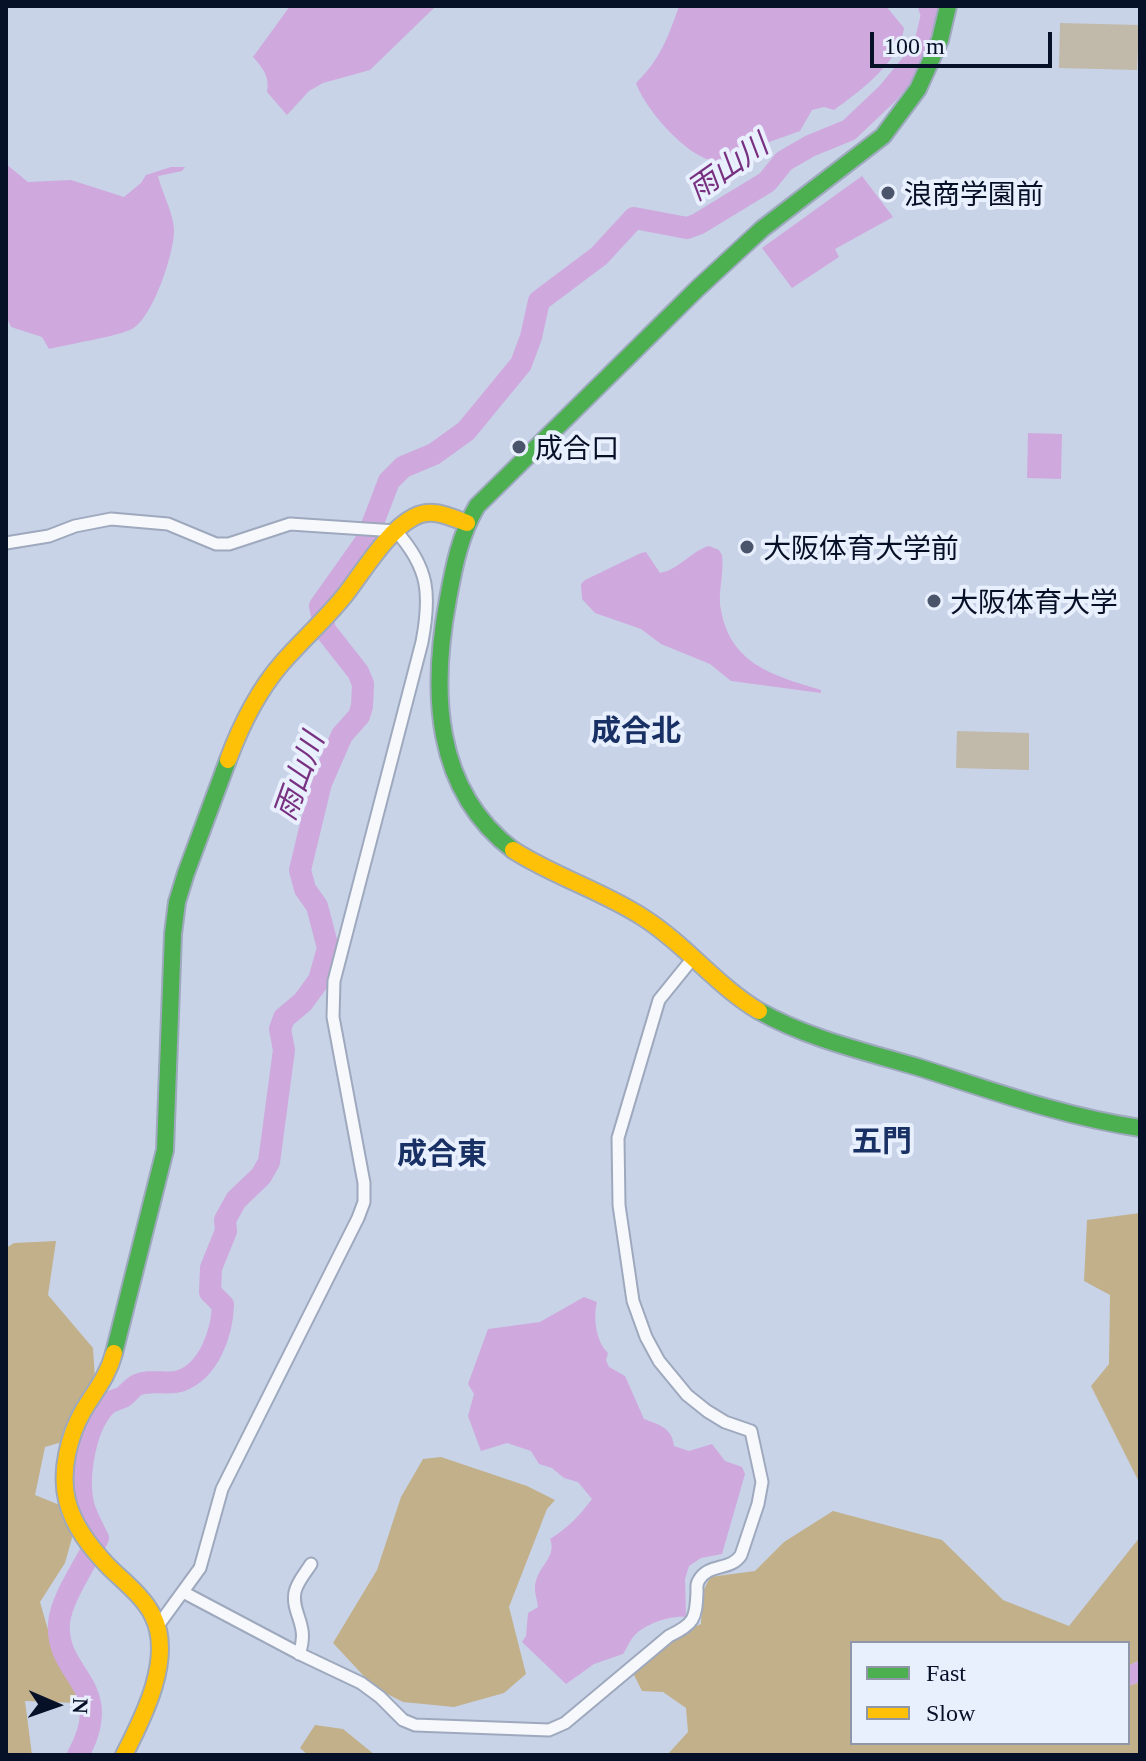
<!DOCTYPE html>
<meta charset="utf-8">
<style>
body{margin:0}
#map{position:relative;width:1146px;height:1761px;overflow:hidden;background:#c8d3e8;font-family:Georgia,serif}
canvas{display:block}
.frame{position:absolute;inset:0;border:8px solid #061027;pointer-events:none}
.legend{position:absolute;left:850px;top:1641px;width:280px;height:104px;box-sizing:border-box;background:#e8effd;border:2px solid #8e96a7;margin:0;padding:10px 14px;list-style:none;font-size:24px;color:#061027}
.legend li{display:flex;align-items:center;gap:16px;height:40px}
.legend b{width:40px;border:2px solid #8e96a7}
.north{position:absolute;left:16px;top:1665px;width:80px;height:80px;-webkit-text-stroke:6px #e8effd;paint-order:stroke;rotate:92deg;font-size:22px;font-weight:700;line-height:32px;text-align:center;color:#061027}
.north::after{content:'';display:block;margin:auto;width:28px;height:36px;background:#061027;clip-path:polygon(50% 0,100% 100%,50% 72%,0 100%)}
.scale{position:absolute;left:870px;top:32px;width:182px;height:36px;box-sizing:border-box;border:4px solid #061027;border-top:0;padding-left:10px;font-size:24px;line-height:28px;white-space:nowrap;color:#061027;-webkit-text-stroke:6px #e8effd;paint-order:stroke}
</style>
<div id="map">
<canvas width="1146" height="1761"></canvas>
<div class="frame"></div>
<ul class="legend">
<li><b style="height:10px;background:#4caf50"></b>Fast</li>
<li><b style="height:10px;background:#ffc107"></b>Slow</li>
</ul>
<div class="north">N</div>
<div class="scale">100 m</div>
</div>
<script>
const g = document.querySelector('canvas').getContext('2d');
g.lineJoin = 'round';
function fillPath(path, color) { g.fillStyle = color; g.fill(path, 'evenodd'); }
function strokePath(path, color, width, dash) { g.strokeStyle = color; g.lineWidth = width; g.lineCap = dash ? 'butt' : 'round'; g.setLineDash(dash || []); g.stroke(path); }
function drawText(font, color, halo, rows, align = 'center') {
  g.font = font + ' Georgia,"Noto Sans JP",serif'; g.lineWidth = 8; g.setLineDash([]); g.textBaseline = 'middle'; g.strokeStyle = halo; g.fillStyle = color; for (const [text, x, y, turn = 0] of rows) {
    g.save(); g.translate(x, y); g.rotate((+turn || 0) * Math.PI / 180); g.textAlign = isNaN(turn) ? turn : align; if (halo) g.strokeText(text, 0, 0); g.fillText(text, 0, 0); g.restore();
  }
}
fillPath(new Path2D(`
 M1060,23L1139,25L1137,70L1059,68Z
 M957,731L1029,733V770L956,768Z`), '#c1b9a9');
fillPath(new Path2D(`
 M1140,1213V1484L1091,1386L1109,1364L1110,1295L1084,1281L1087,1220Z
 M56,1241L48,1295L93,1348L95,1380L69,1440L45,1447L35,1495L67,1508L74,1531L65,1563L40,1602L53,1647L77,1687L76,1703L25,1701L32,1755H6V1248L14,1243Z
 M441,1457L527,1486L555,1500L547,1509L509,1607L526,1674L504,1693L454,1707L403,1702L375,1688L333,1643L377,1570L401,1497L423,1459Z
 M833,1511L942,1540L1003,1600L1069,1626L1140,1537V1660L1128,1666V1643H852V1743H1128V1686L1140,1682V1755H667L688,1732L686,1708L663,1692L642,1691L632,1671L670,1638L701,1624L702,1594L710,1577L755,1571L784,1542Z
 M315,1725L343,1729L375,1755H308L300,1748Z`), '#c1b08a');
fillPath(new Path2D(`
 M290,6H436L370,70L323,83L309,91L287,115L267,92C270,77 263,68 253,57Z
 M679,6H886L904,28C900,62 860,91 834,110L824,107L812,110L800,131L716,161C688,159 645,109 636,83C659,61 669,36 679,6Z
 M6,164L28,182L71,180L124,197L141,183L146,175L171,167H185L182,171L158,176C162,193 173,212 174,229C175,251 153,318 132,329C115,337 69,344 49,349L42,337L11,327L6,316Z
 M862,176L893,217L835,249L839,257L792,288L762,248Z
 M1028,433L1062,434L1061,479L1027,478Z
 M709,546L719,550L722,555C724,572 719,588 720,604C728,664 772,675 821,690V693L731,681L710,664L661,644L641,629L595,613L582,599L581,584L585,580L641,553L646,552L660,573C680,569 691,551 709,546Z
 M584,1297L597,1302C593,1318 596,1342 608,1353L606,1360L609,1367L625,1376L644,1419C660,1425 672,1428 674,1446L689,1451L712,1444L725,1461L742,1467L745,1474L722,1554L701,1558L689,1566L685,1579L686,1617C671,1615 644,1624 634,1636C630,1640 627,1648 623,1654L594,1664L566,1684L522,1642L526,1636L528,1613L538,1607C537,1598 533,1589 536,1581C540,1565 557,1556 550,1539C568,1528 580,1515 592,1499L578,1482L564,1478L552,1468L539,1464L531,1451L507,1443L481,1451L468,1416L474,1394L468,1384L488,1329L540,1322Z
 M1140,1660V1682L1128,1686V1666Z`), '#cfa8dd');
strokePath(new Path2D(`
 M78,1755C117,1684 55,1677 59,1623C61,1598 87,1562 98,1538C93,1528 86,1516 83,1504C77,1476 85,1426 106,1405C111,1400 117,1400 123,1397C128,1394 131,1388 137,1385C150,1379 167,1385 180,1381C209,1371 222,1333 223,1305L210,1292L211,1268L226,1231L225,1220L236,1200L261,1176L269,1162L284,1050L280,1029L284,1018L303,1002L319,980L328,948L317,906L305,889L300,870L321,783L342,735L359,716L362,706L363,684L358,672L325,630L320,606L366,541L389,481L403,467L434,454L466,431L521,364L531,337L539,301L599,256L634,218L687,228L698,224L767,182L784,161L810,146L849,130L888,93L924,49L932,15L929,6`), '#cfa8dd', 22);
const street = new Path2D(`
 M6,543L49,536L75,526L111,519L168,524L216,544H229L290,524L396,531C429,568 431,594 422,642L334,981L333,1017L364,1183V1202L358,1218L222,1489L200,1568L157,1627
 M183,1592L302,1655L361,1683L380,1697L403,1720L415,1725L549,1730L565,1723L669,1636C694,1624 696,1619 697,1592C697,1587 696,1584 699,1580C708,1563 731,1571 741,1555L758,1504L762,1482L751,1431L725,1422L707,1411L687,1395L659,1361L646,1337L633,1301L619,1205L618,1138L659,1000L693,958
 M299,1654C310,1625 291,1614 295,1592C297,1582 306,1572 311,1564`);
const fast = new Path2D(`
 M513,850C433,789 431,690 448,599C454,566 460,535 477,506L697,289L762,229L883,136L918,89L940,40L948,6
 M759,1011C809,1039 867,1052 921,1068C993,1091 1065,1117 1140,1128
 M114,1353L165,1150L173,934L177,902L186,873L228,760`);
const slow = new Path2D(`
 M228,760C241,725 257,692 282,663C302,640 325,620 345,595C363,572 388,530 414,517C432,507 450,517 467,523
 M513,850C555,877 603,891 644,918C686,945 717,986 759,1011
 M114,1353C108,1376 95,1391 83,1411C69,1436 60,1471 67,1500C73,1526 91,1548 108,1566C123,1581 144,1597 153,1616C174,1658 143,1718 124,1755`);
strokePath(street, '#9ea9be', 15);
strokePath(fast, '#9ea9be', 20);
strokePath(slow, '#9ea9be', 20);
strokePath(street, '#f7f8fc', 11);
strokePath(fast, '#4caf50', 16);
strokePath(slow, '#ffc107', 16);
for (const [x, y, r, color] of [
 [888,193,8,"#4a546b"],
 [519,447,8,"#4a546b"],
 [747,547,8,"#4a546b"],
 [934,601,8,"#4a546b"]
]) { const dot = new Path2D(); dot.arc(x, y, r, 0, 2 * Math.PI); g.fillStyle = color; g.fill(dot); strokePath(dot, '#e8effd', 3); }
drawText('28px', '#061027', '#e8effd', [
 ["浪商学園前",904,193],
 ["成合口",535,447],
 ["大阪体育大学前",763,547],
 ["大阪体育大学",950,601]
], 'left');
drawText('italic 30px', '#783180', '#e8effd', [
 ["雨山川",727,166,-35],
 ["雨山川",298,776,-70]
]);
drawText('bold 30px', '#183064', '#e8effd', [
 ["成合北",636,730],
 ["五門",882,1140],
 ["成合東",442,1153]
]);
</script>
